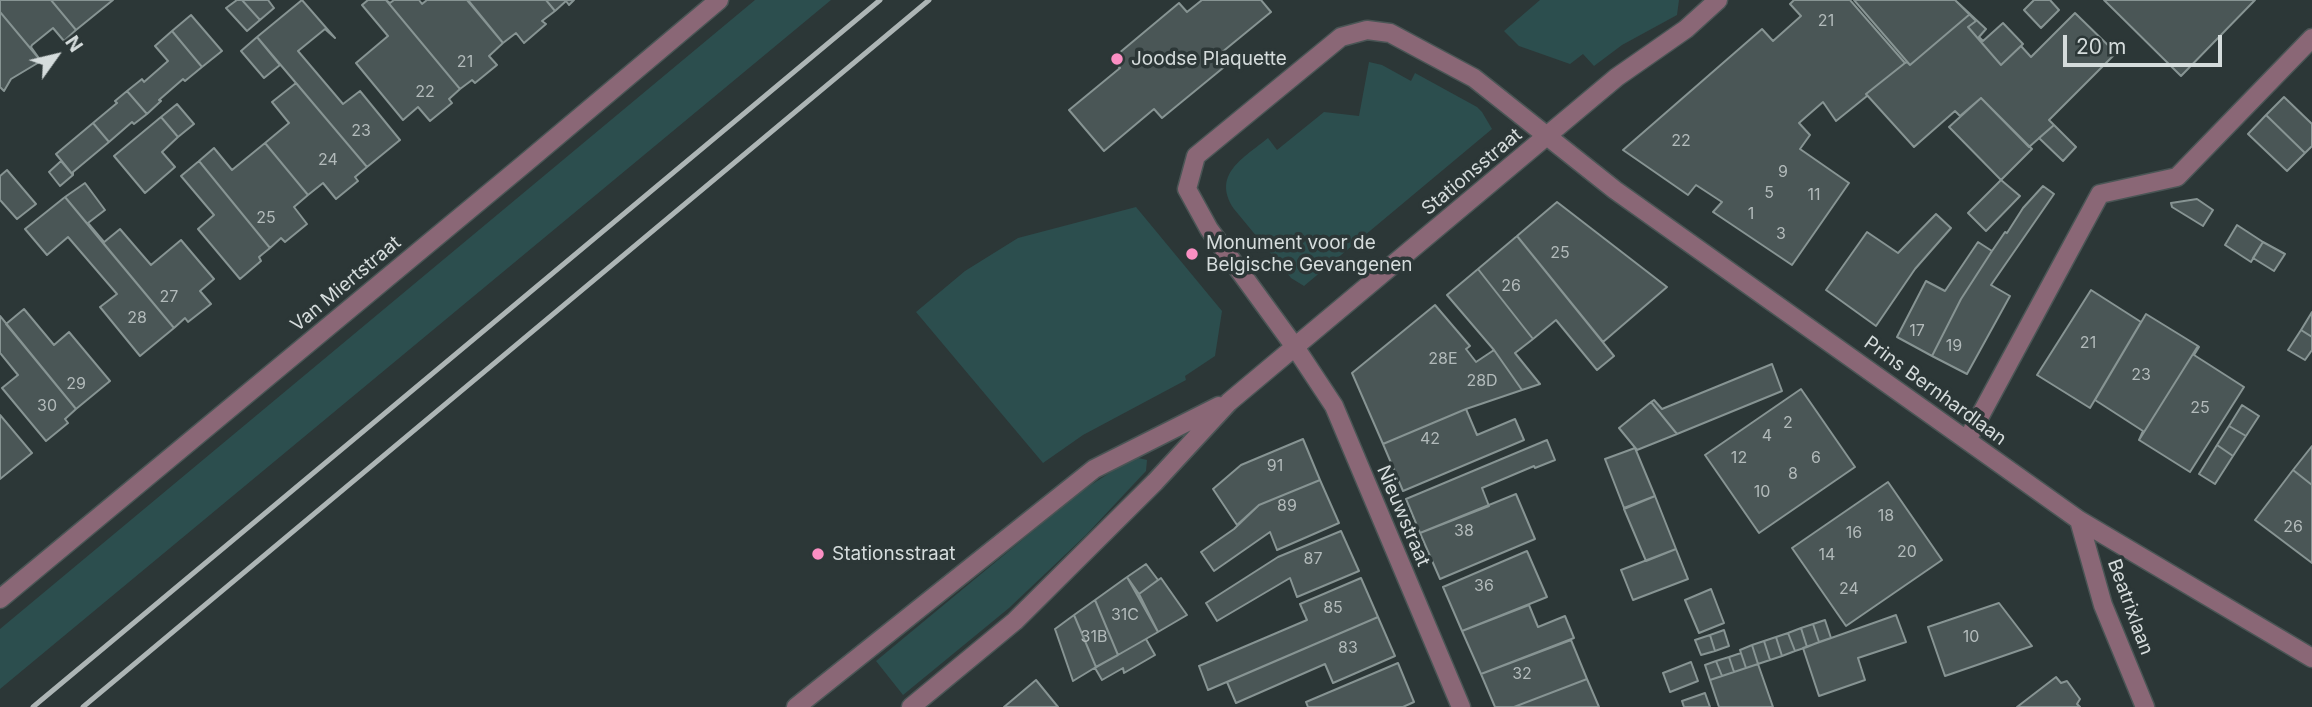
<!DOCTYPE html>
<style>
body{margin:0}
#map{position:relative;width:2312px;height:707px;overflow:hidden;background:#2c3737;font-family:Inter,sans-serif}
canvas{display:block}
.north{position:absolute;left:21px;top:21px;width:70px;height:70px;-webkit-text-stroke:5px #2c3737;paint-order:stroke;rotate:56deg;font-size:19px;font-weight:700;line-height:28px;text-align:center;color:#d5dcdc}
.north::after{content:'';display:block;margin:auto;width:24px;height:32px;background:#d5dcdc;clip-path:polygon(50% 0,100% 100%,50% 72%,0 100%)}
.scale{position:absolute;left:2063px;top:35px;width:159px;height:32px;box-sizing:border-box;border:4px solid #d5dcdc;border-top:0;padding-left:9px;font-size:21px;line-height:24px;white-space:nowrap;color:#d5dcdc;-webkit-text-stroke:5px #2c3737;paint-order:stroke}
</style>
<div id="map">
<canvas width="2312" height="707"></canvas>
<div class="north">N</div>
<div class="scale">20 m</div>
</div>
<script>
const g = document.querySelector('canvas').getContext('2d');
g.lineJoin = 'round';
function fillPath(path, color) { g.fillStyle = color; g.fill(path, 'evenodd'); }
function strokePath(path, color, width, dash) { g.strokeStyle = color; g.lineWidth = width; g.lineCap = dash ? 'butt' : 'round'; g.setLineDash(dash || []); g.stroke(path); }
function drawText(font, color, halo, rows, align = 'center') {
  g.font = font + ' Inter,sans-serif'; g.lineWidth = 7; g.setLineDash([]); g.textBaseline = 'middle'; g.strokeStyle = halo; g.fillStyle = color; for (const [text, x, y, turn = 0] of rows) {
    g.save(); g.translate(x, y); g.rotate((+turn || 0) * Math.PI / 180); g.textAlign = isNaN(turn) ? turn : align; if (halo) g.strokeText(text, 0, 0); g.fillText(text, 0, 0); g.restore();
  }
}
fillPath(new Path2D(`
 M755,0H831L0,689V629Z
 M1540,0H1679L1677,15L1622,45L1594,66L1583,54L1570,64L1519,46L1504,31Z
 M1369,62L1382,65L1411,81L1415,73L1477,107L1482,112L1492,129L1304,286L1291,278L1234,209C1211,174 1244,158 1268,138L1277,150L1324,112L1359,116Z
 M1136,207L1222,311L1215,356L1185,376L1186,380L1083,435L1043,463L916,312L965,271L1018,238Z
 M1134,457L1147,460L1146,471L1086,535L1009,608L903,695L876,661L1080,492Z`), '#2c4e4e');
const building = new Path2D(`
 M0,0H51L76,30L64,41L53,28L32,45L31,47L41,61L0,12Z
 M51,0H113L76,30Z
 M237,0H242L260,20L247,31L226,8Z
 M242,0H268L274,8L260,20Z
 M302,0L335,38L325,29L298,51L343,104L360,91L400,140L367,167L257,37Z
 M368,0H386L460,89L449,99L452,103L430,121L418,107L403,120L356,63L388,36L362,5Z
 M386,0L390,3L394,0H419L422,4L427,0H467L503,43L489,56L497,65L475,83L472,80L460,89Z
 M468,0H546L555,11L542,21L546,24L524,43L516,33L503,43Z
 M546,0H574L569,5L566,1L555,11Z
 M1202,0H1261L1271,12L1221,53L1229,63L1162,118L1154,109L1104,151L1069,110L1120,68L1112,59L1179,3L1187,12Z
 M1794,0H1850L1905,63L1866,94L1867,96L1836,121L1823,102L1799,123L1810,135L1800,149L1849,183L1792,265L1713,212L1722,202L1696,185L1688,195L1623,150L1762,29L1773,41L1801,16L1790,4Z
 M1854,0H1955L1970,14L1910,65Z
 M1955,0L1986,29L1979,37L1983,41L2003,23L2023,44L2001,65L1968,27L1976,21Z
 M2034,0H2050L2059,10L2041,28L2024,10Z
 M2104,0H2255L2181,76Z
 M0,12L41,61L11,79L4,91L0,87Z
 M2075,13L2116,53L2049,120L2054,125L2029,147L1981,98L1960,116L1955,111L1914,147L1866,94L1905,63L1907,62L1910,65L1970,14L1976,21L1968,27L2001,65L2021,46L2031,57Z
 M191,15L222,51L202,67L172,31Z
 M172,31L202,67L185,81L183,79L159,100L161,101L147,114L127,91L142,79L144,82L168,61L155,46Z
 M257,37L280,65L264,78L241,51Z
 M296,83L367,167L355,177L358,181L336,199L323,183L308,195L265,143L289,123L272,102Z
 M127,91L147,114L134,124L132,122L109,142L93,123L117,103L115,101Z
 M2284,97L2312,124V146L2305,153L2266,115Z
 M1981,98L2032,149L2001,180L1949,127Z
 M177,104L194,124L178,137L161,117Z
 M2266,115L2305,153L2287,171L2248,134Z
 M161,117L178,137L162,152L175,167L145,193L114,156Z
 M93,123L109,142L73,172V175L56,154Z
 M2054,125L2076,147L2063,161L2039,138Z
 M265,143L308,195L294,207L307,224L285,242L281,238L270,248L199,161L214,148L232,170Z
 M61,161L73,175L60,186L49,172Z
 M199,161L270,248L259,257L261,261L240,279L198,229L214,215L181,176Z
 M7,170L36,204L17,219L0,200V176Z
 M2001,180L2020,196L1986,231L1968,213Z
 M85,183L105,210L88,223L104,242L103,243L65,197Z
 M2043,186L2054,194L1991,285L2010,296L1967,374L1932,356L1961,299L1992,251L2005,232L2007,233L2023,208Z
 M65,197L174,328L140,356L100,307L117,294L68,237L47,255L25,229Z
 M2197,199L2213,210L2203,226L2172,207L2171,203Z
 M1557,202L1667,287L1603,342L1517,236Z
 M1936,214L1951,228L1915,269L1876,326L1826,290L1867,232L1898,253Z
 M2237,225L2263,242L2251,262L2225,245Z
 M120,229L151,265L181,240L214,279L200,291L211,304L188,322L185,318L174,328L103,243Z
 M1517,236L1614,356L1597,370L1556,320L1533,339L1478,269Z
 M1978,242L1992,251L1961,299L1932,356L1897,337L1926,281L1945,291Z
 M2263,242L2285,254L2274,271L2253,258Z
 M1478,269L1533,339L1515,353L1540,384L1522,390L1494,350L1447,295Z
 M2091,290L2141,322L2090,408L2037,375Z
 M1435,305L1470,346L1466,349L1476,362L1494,350L1522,390L1466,409L1383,444L1352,373Z
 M24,309L54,345L69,332L110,381L76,409L6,324Z
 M2312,312V337L2301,330Z
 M2146,314L2198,346L2139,440L2143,431L2095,400Z
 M0,316L76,409L65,419L68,423L46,441L2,388L18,375L0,353Z
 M2301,330L2312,337V350L2305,360L2288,350Z
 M2198,346L2199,347L2194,355L2244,387L2190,472L2139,440Z
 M1772,364L1782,391L1677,434L1651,402L1654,400L1662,409Z
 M1801,389L1855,467L1759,533L1705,455Z
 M1651,402L1677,434L1637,450L1619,428Z
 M2242,405L2259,416L2246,436L2229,426Z
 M1466,409L1477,435L1515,419L1524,440L1403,491L1383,444Z
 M0,415L32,453L0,479Z
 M2229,426L2246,436L2233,456L2217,445Z
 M1303,439L1320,480L1259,505L1237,525L1213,489L1241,465Z
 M1547,440L1555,460L1535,468L1534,466L1482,488L1489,506L1420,533L1406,499Z
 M2217,445L2233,456L2215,484L2199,474Z
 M2312,446V485L2293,470Z
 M1635,448L1655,496L1624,508L1605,459Z
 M2293,470L2312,485V563L2255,520Z
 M1320,480L1339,523L1277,550L1270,532L1214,571L1201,552L1234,529L1259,505Z
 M1888,482L1942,560L1846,626L1792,548Z
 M1516,494L1535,539L1440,579L1420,533Z
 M1655,496L1676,549L1646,561L1624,509Z
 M1341,531L1359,571L1297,597L1290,578L1217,621L1206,603L1278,557Z
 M1676,549L1688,579L1633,600L1621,570Z
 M1527,551L1547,597L1462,631L1443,587Z
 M1146,564L1158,580L1139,594L1127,577Z
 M1127,577L1158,632L1118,655L1095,600Z
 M1161,578L1187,615L1158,632L1139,594Z
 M1361,578L1378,617L1208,690L1199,666L1307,620L1300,604Z
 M1711,589L1724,623L1699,633L1685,600Z
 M1095,600L1118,655L1096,667L1074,615Z
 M1999,603L2032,646L1945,676L1928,627Z
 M1529,605L1538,627L1565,616L1574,638L1481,674L1462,631Z
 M1074,615L1096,667L1073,681L1055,629Z
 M1896,615L1906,642L1858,658L1865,680L1819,696L1803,648Z
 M1378,617L1395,656L1333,683L1325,664L1236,703L1227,682Z
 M1825,620L1831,638L1819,642L1813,624Z
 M1813,624L1819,642L1807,647L1801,628Z
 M1801,628L1807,647L1795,651L1788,633Z
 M1724,630L1729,646L1715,651L1710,635Z
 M1788,633L1795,651L1782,656L1776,637Z
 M1710,635L1715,651L1701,655L1695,640Z
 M1776,637L1782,656L1770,660L1764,641Z
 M1146,639L1155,655L1124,673L1123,668L1102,680L1095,668Z
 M1571,640L1587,679L1514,707H1495L1481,674Z
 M1764,641L1770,660L1758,664L1752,645Z
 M1752,645L1758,664L1746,668L1740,650Z
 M1741,653L1746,668L1734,672L1729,657Z
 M1729,657L1734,672L1722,676L1716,661Z
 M1716,661L1722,676L1710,680L1705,665Z
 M1691,662L1698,681L1670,692L1663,673Z
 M1398,663L1414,702L1403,707H1308L1306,702Z
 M1758,664L1773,707H1719L1710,680Z
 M2056,677L2061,683L2067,681L2080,699L2077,704L2080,707H2017Z
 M1587,679L1599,707H1514Z
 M1036,680L1058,707H1004Z
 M1705,693L1710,707H1684L1682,701Z`);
fillPath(building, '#4a5656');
strokePath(building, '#879493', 2);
const minor = new Path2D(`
 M1967,440L2100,194L2177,177L2312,38
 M2079,520L2103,605L2145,707
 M0,599L523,165L719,0
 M796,707L1094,469L1219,406
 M911,707L1015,621L1155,482L1229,402L1617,77L1686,29L1718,0
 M1461,707L1334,406L1295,347L1209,229L1187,189L1196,156L1341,37L1367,30L1390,33L1474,78L1615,190L2079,520L2312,658`);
strokePath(minor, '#4a5555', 21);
strokePath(minor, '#8a6776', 18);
strokePath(new Path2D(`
 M33,707L880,0
 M83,707L929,0`), '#adb5b5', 5);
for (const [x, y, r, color] of [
 [1117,59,7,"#fb8fc3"],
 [1192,254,7,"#fb8fc3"],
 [818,554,7,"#fb8fc3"]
]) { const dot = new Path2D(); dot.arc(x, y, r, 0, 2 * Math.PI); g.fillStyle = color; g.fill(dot); strokePath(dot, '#2c3737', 2.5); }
drawText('16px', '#b2baba', null, [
 ["21",1826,21],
 ["21",465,62],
 ["22",425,92],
 ["23",361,131],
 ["22",1681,141],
 ["24",328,160],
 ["9",1783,172],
 ["5",1769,193],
 ["11",1814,195],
 ["1",1751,214],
 ["25",266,218],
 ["3",1781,234],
 ["25",1560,253],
 ["26",1511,286],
 ["27",169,297],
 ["28",137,318],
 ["17",1917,331],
 ["21",2088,343],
 ["19",1954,346],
 ["28E",1443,359],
 ["23",2141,375],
 ["28D",1482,381],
 ["29",76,384],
 ["30",47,406],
 ["25",2200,408],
 ["2",1788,423],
 ["4",1767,436],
 ["42",1430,439],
 ["12",1739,458],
 ["6",1816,458],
 ["91",1275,466],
 ["8",1793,474],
 ["10",1762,492],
 ["89",1287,506],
 ["18",1886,516],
 ["26",2293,527],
 ["38",1464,531],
 ["16",1854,533],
 ["20",1907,552],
 ["14",1827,555],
 ["87",1313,559],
 ["36",1484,586],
 ["24",1849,589],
 ["85",1333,608],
 ["31C",1125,615],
 ["31B",1094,637],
 ["10",1971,637],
 ["83",1348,648],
 ["32",1522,674]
]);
drawText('19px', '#d5dcdc', '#2c3737', [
 ["Joodse Plaquette",1131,59],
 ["Monument voor de",1206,243],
 ["Belgische Gevangenen",1206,265],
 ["Stationsstraat",832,554]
], 'left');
drawText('19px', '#d5dcdc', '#2c3737', [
 ["Stationsstraat",1472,172,-40],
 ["Van Miertstraat",346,284,-40],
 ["Prins Bernhardlaan",1935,391,36],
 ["Nieuwstraat",1403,516,67],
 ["Beatrixlaan",2130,607,70]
]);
</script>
